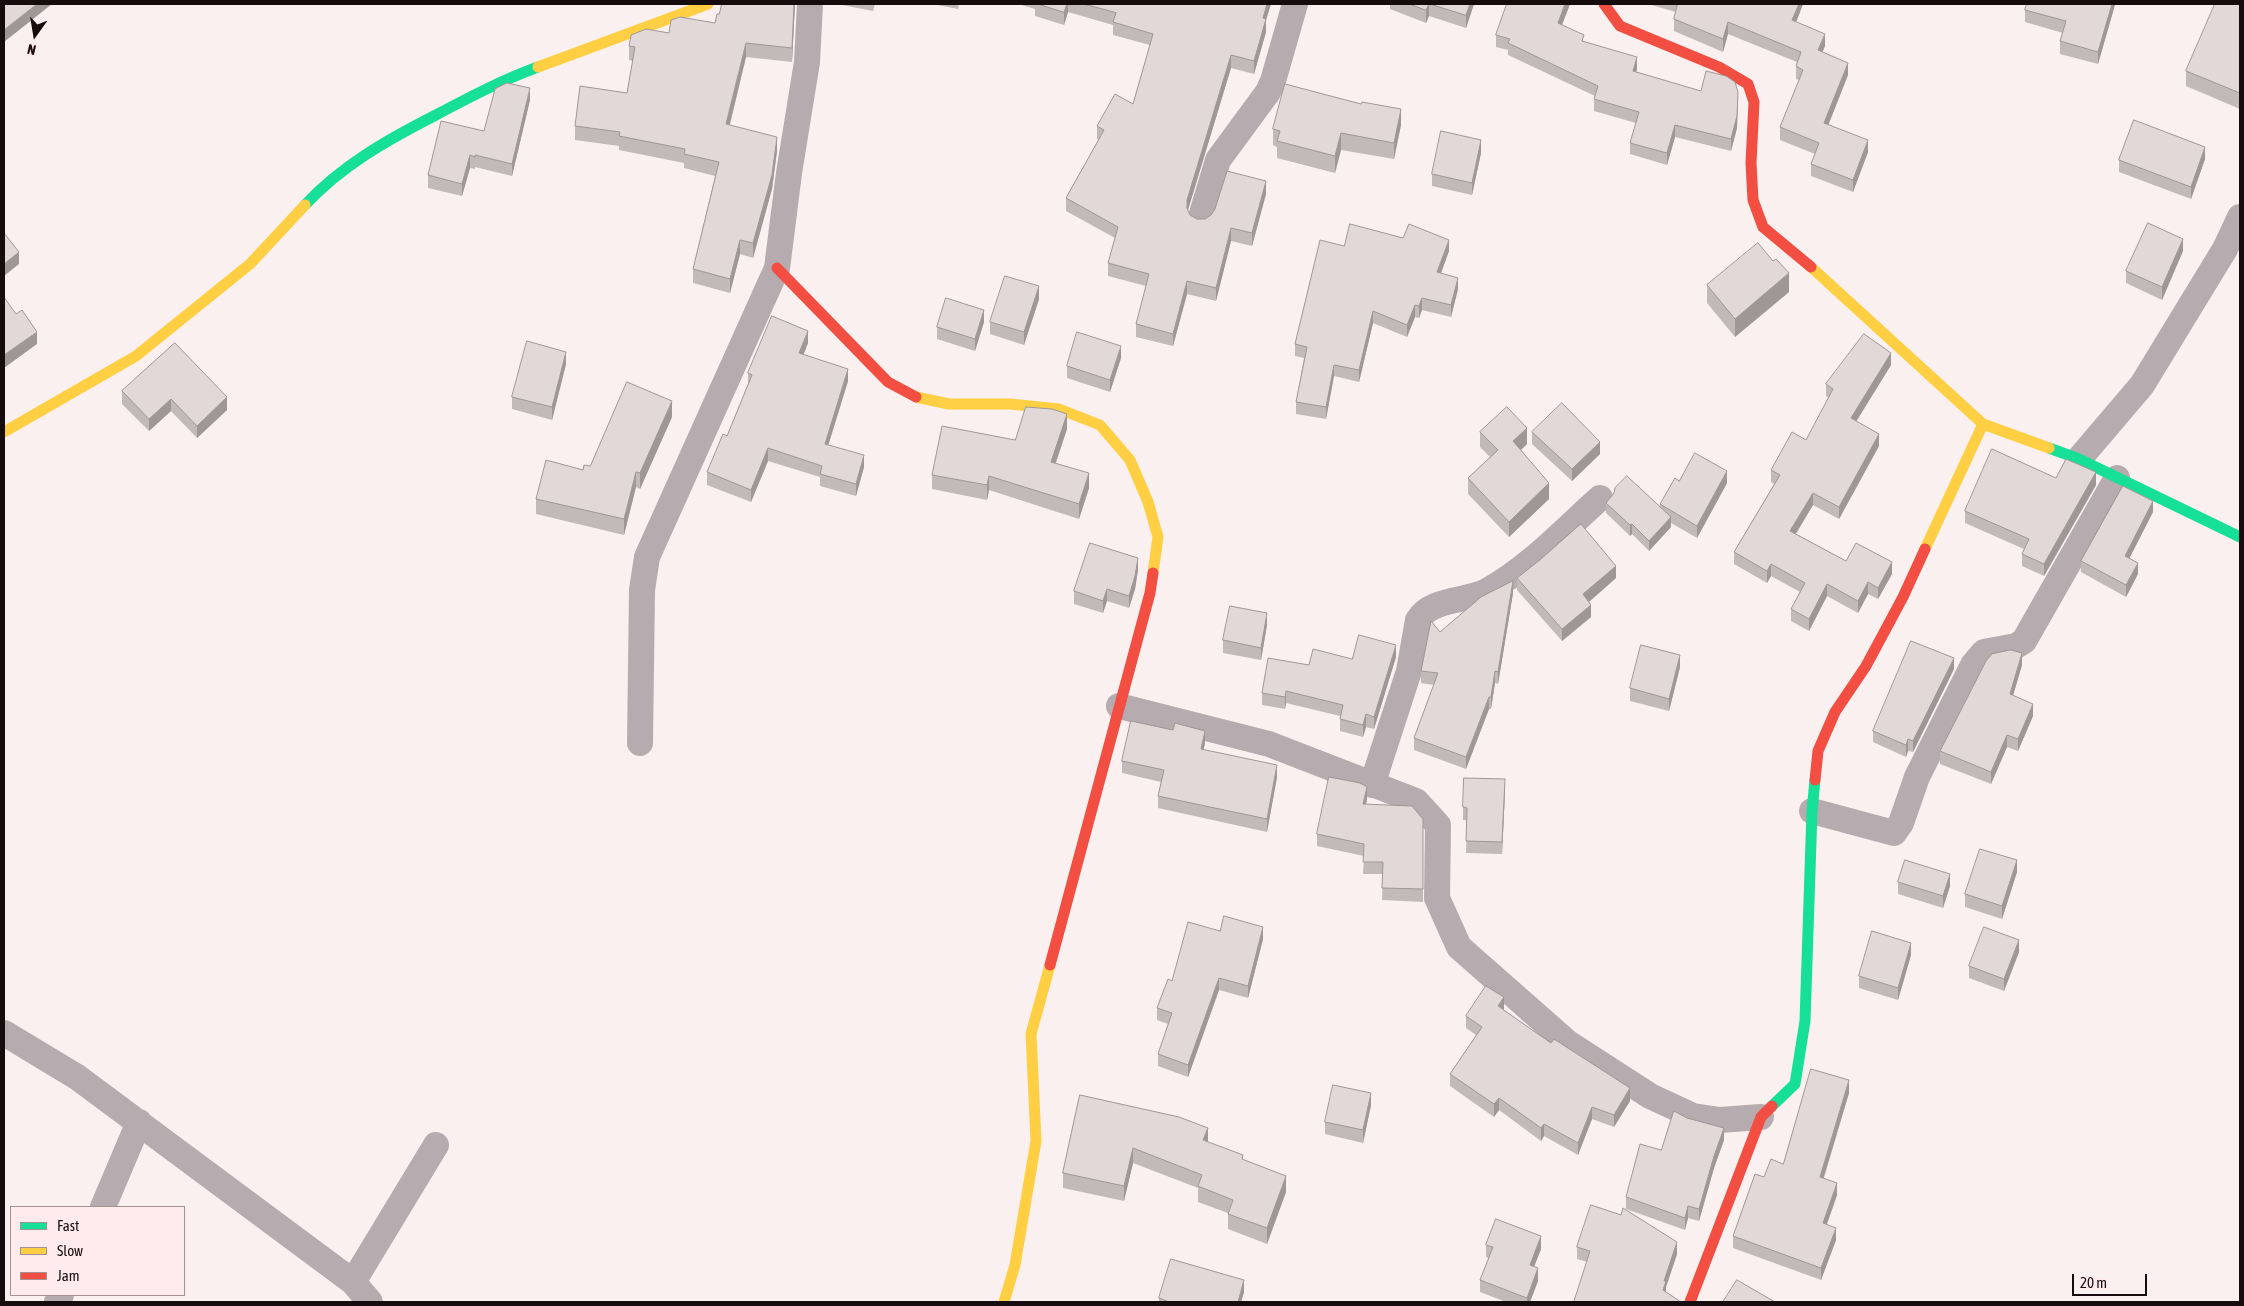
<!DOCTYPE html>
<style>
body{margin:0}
#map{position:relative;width:2244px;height:1306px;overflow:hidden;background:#faf0f0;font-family:"Asap Condensed",sans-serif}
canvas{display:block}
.frame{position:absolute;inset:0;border:5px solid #160c0d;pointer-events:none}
.legend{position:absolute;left:10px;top:1206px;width:175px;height:90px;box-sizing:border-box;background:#ffebec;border:1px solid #a29293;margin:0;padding:6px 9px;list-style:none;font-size:15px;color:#160c0d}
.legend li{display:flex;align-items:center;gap:10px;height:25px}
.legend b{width:25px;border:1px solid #a29293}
.north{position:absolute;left:10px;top:10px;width:50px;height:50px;-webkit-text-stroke:4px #ffebec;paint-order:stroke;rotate:193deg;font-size:14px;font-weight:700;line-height:20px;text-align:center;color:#160c0d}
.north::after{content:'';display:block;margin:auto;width:18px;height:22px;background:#160c0d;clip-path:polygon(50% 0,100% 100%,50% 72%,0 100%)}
.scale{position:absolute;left:2072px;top:1274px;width:75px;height:22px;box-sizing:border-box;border:2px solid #160c0d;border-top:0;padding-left:6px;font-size:15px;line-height:18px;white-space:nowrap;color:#160c0d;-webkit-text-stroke:4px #ffebec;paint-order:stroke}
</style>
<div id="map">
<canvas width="2244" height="1306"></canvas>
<div class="frame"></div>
<ul class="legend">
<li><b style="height:6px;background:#16e098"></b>Fast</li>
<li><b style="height:6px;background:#ffcf43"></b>Slow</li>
<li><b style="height:6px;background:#f24e42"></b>Jam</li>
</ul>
<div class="north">N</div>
<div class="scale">20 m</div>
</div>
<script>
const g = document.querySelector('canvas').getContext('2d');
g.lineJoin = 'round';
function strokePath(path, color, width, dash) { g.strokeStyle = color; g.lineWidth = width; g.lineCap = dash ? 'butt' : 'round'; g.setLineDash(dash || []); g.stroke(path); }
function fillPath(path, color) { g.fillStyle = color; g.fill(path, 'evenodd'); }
strokePath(new Path2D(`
 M1201,217L1218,160L1268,92L1273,81L1295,4
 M2079,459L2142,385L2225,249L2240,217
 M1119,706L1269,744L1416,801L1438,825L1437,898L1459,947L1568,1043L1650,1096L1693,1116L1720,1120L1761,1117
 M640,743L642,590L647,557L777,268L789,173L807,62L810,4
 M1372,785L1409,671L1418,620C1431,598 1466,602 1487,591C1529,568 1564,530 1600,498
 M1812,811L1894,833L1901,823L1917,777L1973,665L1984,652L2016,646L2024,641L2117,478
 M4,1033L77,1077L353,1282L370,1302
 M103,1207L139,1122
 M353,1282L436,1145
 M57,1302L61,1295`), '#b6abaf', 26);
strokePath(new Path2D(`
 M305,205C341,166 387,140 434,116C468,98 502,80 538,67
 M2049,448L2079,459L2240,537
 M1772,1106L1795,1084L1805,1021L1812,811L1815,780`), '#16e098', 11);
strokePath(new Path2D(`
 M538,67L708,4
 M1811,267L1983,424L2049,448
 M916,397L949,404H1010L1059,409L1100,425L1130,460L1148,502L1158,537L1153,573
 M4,432L136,356L250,264L305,205
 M1925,549L1983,424
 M1004,1302L1015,1265L1036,1141L1031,1034L1050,965`), '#ffcf43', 11);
strokePath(new Path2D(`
 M1604,4L1620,26L1719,67L1748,84L1754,102L1751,163L1753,200L1763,227L1811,267
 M777,268L888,382L916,397
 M1815,780L1818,751L1835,712L1866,666L1903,597L1925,549
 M1050,965L1150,593L1153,573
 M1690,1302L1761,1117L1772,1106`), '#f24e42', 11);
fillPath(new Path2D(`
 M722,4H795L792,62L746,57L730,125L777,151L772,189L753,258L740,254L730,293L693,283V269L715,176L684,168V163L619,150V146L575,140V126L627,93L633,61L629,60V46L669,33L715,23L719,14Z
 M842,4H875L873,11L842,5Z
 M932,4H959L958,9Z
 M1018,4H1271L1266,19V32L1254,74L1231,68L1188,210L1190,215L1197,219H1205L1266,194L1252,246L1231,241L1216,301L1187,294L1173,346L1136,337V324L1146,286L1108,276V263L1115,238L1066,211V198L1099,139H1097V126L1133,104L1150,45L1113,35V25L1068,12L1064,25L1035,16V9Z
 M1386,4H1474L1466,28L1429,16L1426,23L1390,9V5Z
 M1570,4L1562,25L1584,41L1637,69L1636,72L1738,104L1737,128L1731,151L1675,137L1667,165L1630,154V143L1636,123L1594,111V99L1595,96L1508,55V50L1496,47V35Z
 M1648,4H1803L1796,22L1825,46L1822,52L1848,75L1828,125L1868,152L1853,192L1811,176V164L1815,154L1780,140V127L1799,80L1796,79V66L1797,62L1728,34L1723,52L1674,31V19L1676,12Z
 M2115,4L2098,64L2060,54V41L2063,33L2025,22V10Z
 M2240,4V109L2186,86V71Z
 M530,100L512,176L475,167V169L470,168L462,196L428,188V175L484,131Z
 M1401,125L1394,159L1341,150L1335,173L1277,158V147L1273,145V129Z
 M1481,153L1472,195L1432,186V174Z
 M2205,159L2191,199L2119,172V160Z
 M1344,246L1449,251L1441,273L1458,289L1451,317L1422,310L1419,318L1415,317L1407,337L1373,323L1359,382L1334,376L1326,419L1296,414V402L1304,358L1295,356V344Z
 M2183,251L2162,300L2126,283V271Z
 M1707,285L1789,292L1735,337L1707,303Z
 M1039,299L1024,345L990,334V322Z
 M984,322L975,351L937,339V327Z
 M175,343L227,410L197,438L171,411L149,431L122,404V391Z
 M808,343L803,355L848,381L828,445L864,467L856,496L820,486V477L768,461L751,502L707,485V472L727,436L748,384V373Z
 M1121,358L1110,392L1067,378V366Z
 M566,364L552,420L512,409V397Z
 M1891,365L1856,421L1879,446L1839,519L1813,505L1796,534L1846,561L1892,574L1878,599L1868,594L1858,613L1827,596L1809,631L1791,621V609L1800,592L1771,576L1767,583L1734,564V552L1774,484L1771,482V470L1806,440L1829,398L1826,396V384Z
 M672,417L640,489L636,487L624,535L536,514V499L583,470L590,466Z
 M1067,429L1056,463L1089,488L1079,519L989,490L987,500L932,489V475L1015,440Z
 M1480,432L1527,444L1521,450L1549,499L1509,537L1468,494V478L1490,457L1480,447Z
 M1532,432L1600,454L1572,481L1532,444Z
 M2056,478L2096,485L2044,576L2022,566V554L2024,549L1965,523V511Z
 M1679,481L1727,483L1697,538L1671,523V527L1649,551L1632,534L1630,536L1606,513V503L1614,493L1660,507V504Z
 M2153,512L2129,558L2138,574L2126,597L2081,572V561Z
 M1138,570L1135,589L1129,608L1107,601L1103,613L1074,604V591Z
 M1517,578H1616L1589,602L1591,617L1562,641L1517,590Z
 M1513,593L1498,684L1495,683L1491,709H1489L1466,769L1414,750V738L1434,685L1421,683V671L1440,632Z
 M1267,625L1261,660L1223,653V640Z
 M1396,657L1374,729L1366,727L1363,737L1340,731V716L1286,703L1285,709L1262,705V693L1309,665L1352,659Z
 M2022,665L2013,695L2033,716L2018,751L2007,747L1991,784L1940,764V751Z
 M1680,667L1669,711L1630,701V688Z
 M1954,669L1913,752L1908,751L1906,757L1873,742V731Z
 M1205,743L1203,750L1277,777L1267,832L1158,808V796L1161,782L1122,773V761Z
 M1505,792L1502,854L1466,853L1467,820H1463V807Z
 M1367,799L1366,805L1423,819V902L1382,900L1383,874H1363L1364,856L1317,846V834Z
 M2017,872L2002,919L1965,907V894Z
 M1898,882L1950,886L1943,908L1898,894Z
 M1220,931L1263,939L1248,998L1219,990L1188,1077L1158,1066V1054L1168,1024L1157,1020V1008L1172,981Z
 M2019,952L2004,991L1969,978V966Z
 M1911,955L1898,1000L1859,988V976Z
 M1504,1010L1630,1101L1614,1127L1592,1119L1578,1155L1544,1136L1541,1141L1499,1110L1494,1117L1450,1086V1074L1476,1035L1466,1028V1016Z
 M1849,1093L1824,1178L1837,1195L1827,1224L1836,1240L1821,1280L1733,1248V1236L1764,1177L1783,1164Z
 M1080,1095L1208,1142L1243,1160L1286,1192L1267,1244L1228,1229V1213L1198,1202V1188L1133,1163L1124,1201L1063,1188V1173Z
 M1371,1105L1363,1143L1325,1134V1122Z
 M1724,1140L1714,1168L1699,1221L1688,1218L1685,1230L1626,1209V1197L1661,1150Z
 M1486,1245L1541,1249L1534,1267L1538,1281L1530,1302H1506L1480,1292V1280L1489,1258L1486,1257Z
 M1577,1247L1677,1254L1666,1287V1292L1681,1302H1574L1587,1262L1577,1259Z
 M1244,1292L1241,1302H1159V1298Z`), '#c2bab9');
fillPath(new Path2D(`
 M37,4H52L4,42V30Z
 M794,4H795L792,62V48Z
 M1067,4H1068V12L1064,25V12Z
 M1267,4H1271L1263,30V18Z
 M1429,4V16L1426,23V10Z
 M1470,4H1474L1466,28V15Z
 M1565,4H1570L1558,35V23Z
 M1799,4H1803L1792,33V20Z
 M2112,4H2115V5L2098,64V52Z
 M1266,19V32L1254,74V61Z
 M1728,22V34L1723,52V39Z
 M1825,34V46L1818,63V50Z
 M746,43V57L726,139V124Z
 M1231,55V68L1187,213V200Z
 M1637,57V69L1633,82V71Z
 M1848,63V75L1824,136V123Z
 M530,88V100L512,176V164Z
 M1738,92L1737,128L1731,151V139Z
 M1401,109V125L1394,159V143Z
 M1675,125V137L1667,165V153Z
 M1341,133V150L1335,173V156Z
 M777,137V151L772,189L753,258V243Z
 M1481,140V153L1472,195V183Z
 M1868,140V152L1853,192V180Z
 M2205,147V159L2191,199V187Z
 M470,155V168L462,196V184Z
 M1266,181V194L1252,246V233Z
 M1231,228V241L1216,301V288Z
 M2183,239V251L2162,300V287Z
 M740,240V254L730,293V279Z
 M1449,240V251L1437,284V272Z
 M19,252V264L4,276V264Z
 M1789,273V292L1735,337V319Z
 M1458,278V289L1451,317V305Z
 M1187,281V294L1173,346V334Z
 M1039,286V299L1024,345V332Z
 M1422,298V310L1419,318V306Z
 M1415,305V317L1407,337V325Z
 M984,310V322L975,351V339Z
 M1373,311V323L1359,382V370Z
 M808,331V343L799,366V353Z
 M37,332V344L4,368V355Z
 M1121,346V358L1110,392V380Z
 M566,352V364L552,420V407Z
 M1891,353V365L1851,430V418Z
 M1334,365V376L1326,419V407Z
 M848,369V381L825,456V444Z
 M227,397V410L197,438V426Z
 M171,399V411L149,431V419Z
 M672,401V417L640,489V473Z
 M1067,414V429L1051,476V462Z
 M1527,428V444L1513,457V441Z
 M1879,434V446L1839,519V507Z
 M1600,442V454L1572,481V469Z
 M768,448V461L751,502V490Z
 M864,455V467L856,496V484Z
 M1727,471V483L1697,538V526Z
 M636,472V487L624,535V519Z
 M2096,472V485L2044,576V564Z
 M1089,473V488L1079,519V504Z
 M989,476V490L987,500V485Z
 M1549,483V499L1509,537V522Z
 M1813,493V505L1790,543V531Z
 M2153,501V512L2125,567V556Z
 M1671,517V527L1649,551V541Z
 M1632,524V534L1630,536V525Z
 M1138,558V570L1135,589L1129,608V596Z
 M1892,562V574L1878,599V588Z
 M2138,563V574L2126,597V585Z
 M1771,564V576L1767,583V571Z
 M1616,566V578L1583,607V594Z
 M1513,581V593L1498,684V672Z
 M1868,582V594L1858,613V601Z
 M1827,584V596L1809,631V619Z
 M1107,589V601L1103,613V601Z
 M1591,605V617L1562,641V629Z
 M1267,613V625L1261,660V648Z
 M1396,645V657L1374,729V717Z
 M2022,653V665L2010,706V694Z
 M1680,655V667L1669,711V699Z
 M1954,658V669L1913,752V741Z
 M1495,671V683L1491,709V697Z
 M1286,691V703L1285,709V697Z
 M1489,697V709L1466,769V757Z
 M2033,704V716L2018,751V739Z
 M1366,714V727L1363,737V725Z
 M1205,731V743L1201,762V749Z
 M2007,735V747L1991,784V772Z
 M1908,739V751L1906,757V745Z
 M1277,765V777L1267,832V819Z
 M1505,779V792L1502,854V842Z
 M1367,787V799L1363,817V804Z
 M2017,860V872L2002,919V906Z
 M1950,874V886L1943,908V896Z
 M1263,927V939L1248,998V986Z
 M2019,940V952L2004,991V979Z
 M1911,943V955L1898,1000V988Z
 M1219,978V990L1188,1077V1065Z
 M1504,997V1010L1498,1006Z
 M1849,1080V1093L1820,1189V1177Z
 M1630,1088V1101L1614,1127V1115Z
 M1371,1093V1105L1363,1143V1130Z
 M1499,1098V1110L1494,1117V1104Z
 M1592,1107V1119L1578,1155V1143Z
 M1544,1124V1136L1541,1141V1128Z
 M1208,1128V1143L1203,1140Z
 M1724,1128V1140L1714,1168L1699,1221V1209L1714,1156Z
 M1133,1148V1163L1124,1201V1186Z
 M1286,1176V1192L1267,1244V1228Z
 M1837,1183V1195L1823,1235V1223Z
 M1688,1206V1218L1685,1230V1218Z
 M1836,1228V1240L1821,1280V1268Z
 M1541,1236V1249L1530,1277V1265Z
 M1677,1242V1254L1666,1287V1294L1663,1290L1664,1281Z
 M1538,1268V1281L1530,1302H1527V1298Z
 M1244,1280V1292L1241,1302H1238Z`), '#9e9796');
const building = new Path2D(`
 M4,4H37L4,30Z
 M722,4H794L792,48L746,43L726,124L777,137L772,175L753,243L740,240L730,279L693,269L719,162L684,154L685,149L619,136L620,132L575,126L580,86L627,93L635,47L629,46L631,35L646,29L669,33L671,20L680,17L715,23L717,14H719Z
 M1038,4H1067L1064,12Z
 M1084,4H1267L1263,18L1266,19L1254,61L1231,55L1187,200V208L1190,215L1197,219H1205L1211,215L1215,209L1227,171L1266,181L1252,233L1231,228L1216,288L1187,281L1173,334L1136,324L1149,274L1108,263L1118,227L1066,198L1104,130L1097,126L1115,94L1133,104L1153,34L1113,22L1116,13Z
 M1410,4H1429L1426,10Z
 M1430,4H1470L1466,15Z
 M1507,4H1565L1558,23L1584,35L1582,41L1637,57L1633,71L1701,91L1706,71L1726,76L1735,82L1738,92L1737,116L1731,139L1675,125L1667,153L1630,143L1639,112L1594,99L1598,86L1508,43L1510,39L1496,35Z
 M1678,4H1799L1792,20L1825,34L1818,50L1848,63L1824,123L1868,140L1853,180L1811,164L1819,143L1780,127L1803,70L1796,66L1801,52L1728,22L1723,39L1674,19Z
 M2027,4H2112L2098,52L2060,41L2066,21L2025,10Z
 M2215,4H2240V93L2186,71Z
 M507,83L530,88L512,164L475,155V157L470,155L462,184L428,175L441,121L484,131L495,89Z
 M1285,84L1361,104L1362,102L1401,109L1394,143L1341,133L1335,156L1277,141L1280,131L1273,129Z
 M2134,120L2205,147L2191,187L2119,160Z
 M1441,131L1481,140L1472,183L1432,174Z
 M2148,223L2183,239L2162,287L2126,271Z
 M1350,224L1403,238L1409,224L1449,240L1437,272L1458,278L1451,305L1422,298L1419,306L1415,305L1407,325L1373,311L1359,370L1334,365L1326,407L1296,402L1307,347L1295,344L1320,240L1344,246Z
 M4,233L19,252L4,264Z
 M1758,243L1773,261L1776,259L1789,273L1735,319L1707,285Z
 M1005,276L1039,286L1024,332L990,322Z
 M4,297L16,314L22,310L37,332L4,355Z
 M946,298L984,310L975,339L937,327Z
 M772,316L808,331L799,353L848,369L825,444L864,455L856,484L820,474L822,466L768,448L751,490L707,472L723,434L727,436L752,375L748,373Z
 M1077,332L1121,346L1110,380L1067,366Z
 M1864,334L1891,353L1851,418L1879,434L1839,507L1813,493L1790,531L1846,561L1856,543L1892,562L1878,588L1868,582L1858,601L1827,584L1809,619L1791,609L1805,583L1771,564L1767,571L1734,552L1780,475L1771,470L1792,432L1806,440L1833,389L1826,384Z
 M527,341L566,352L552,407L512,397Z
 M175,343L227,397L197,426L171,399L149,419L122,391Z
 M627,382L672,401L640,473L636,472L624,519L536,499L546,460L583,470L584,465L590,466Z
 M1562,403L1600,442L1572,469L1532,432Z
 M1026,407L1052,409L1067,414L1051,462L1089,473L1079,504L989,476L987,485L932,475L942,426L1015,440Z
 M1507,407L1527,428L1513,441L1549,483L1509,522L1468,478L1498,450L1480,432Z
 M1992,449L2056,478L2066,459L2096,472L2044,564L2022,554L2029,539L1965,511Z
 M1695,453L1727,471L1697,526L1660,504L1675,478L1679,481Z
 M1627,476L1671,517L1649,541L1632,524L1630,525L1606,503L1614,493L1615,488Z
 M2123,486L2153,501L2125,556L2138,563L2126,585L2081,561Z
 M1581,524L1616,566L1583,594L1591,605L1562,629L1517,578L1541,559Z
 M1090,543L1138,558L1135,576L1129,596L1107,589L1103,601L1074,591Z
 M1513,581L1498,672L1495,671L1491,697H1489L1466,757L1414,738L1438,673L1421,671L1431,621L1440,632L1481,597Z
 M1230,606L1267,613L1261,648L1223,640Z
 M1359,635L1396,645L1374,717L1366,714L1363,725L1340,719L1343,705L1286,691L1285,697L1262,693L1268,658L1309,665L1313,649L1352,659Z
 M1911,641L1954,658L1913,741L1908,739L1906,745L1873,731Z
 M1641,645L1680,655L1669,699L1630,688Z
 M2011,650L2022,653L2010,694L2033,704L2018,739L2007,735L1991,772L1940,751L1986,661L1992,654Z
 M1131,721L1173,730L1175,723L1205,731L1201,749L1277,765L1267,819L1158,796L1164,770L1122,761Z
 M1329,777L1360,783L1367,787L1363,804L1412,806L1423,819V889L1382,888L1383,862H1363L1364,844L1317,834Z
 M1464,778L1505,779L1502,842L1466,841L1467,808L1463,807Z
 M1980,849L2017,860L2002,906L1965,894Z
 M1905,860L1950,874L1943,896L1898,882Z
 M1224,916L1263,927L1248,986L1219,978L1188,1065L1158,1054L1172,1013L1157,1008L1168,979L1172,981L1188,922L1220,931Z
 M1984,927L2019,940L2004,979L1969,966Z
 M1872,931L1911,943L1898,988L1859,976Z
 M1486,986L1504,997L1498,1006L1551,1043L1554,1039L1630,1088L1614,1115L1592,1107L1578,1143L1544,1124L1541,1128L1499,1098L1494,1104L1450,1074L1482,1027L1466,1016Z
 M1811,1069L1849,1080L1820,1177L1837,1183L1823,1223L1836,1228L1821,1268L1733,1236L1755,1174L1764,1177L1771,1159L1783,1164Z
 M1333,1085L1371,1093L1363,1130L1325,1122Z
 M1080,1095L1179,1117L1208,1128L1203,1140L1243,1155L1242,1159L1286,1176L1267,1228L1228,1214L1233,1200L1198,1186L1202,1175L1133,1148L1124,1186L1063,1173Z
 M1674,1111L1687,1118L1724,1128L1714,1156L1699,1209L1688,1206L1685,1218L1626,1197L1640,1144L1661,1150Z
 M1591,1205L1621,1215L1623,1208L1677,1242L1664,1281H1666L1663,1290L1681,1302H1576L1574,1301L1590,1251L1577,1247Z
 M1496,1219L1541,1236L1530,1265L1538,1268L1527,1298L1480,1280L1493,1247L1486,1245Z
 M1171,1259L1244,1280L1238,1302H1167V1301L1159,1298Z
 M1737,1280L1775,1302H1723Z`);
fillPath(building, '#e2d8d7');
strokePath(building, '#9e9796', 1);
</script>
